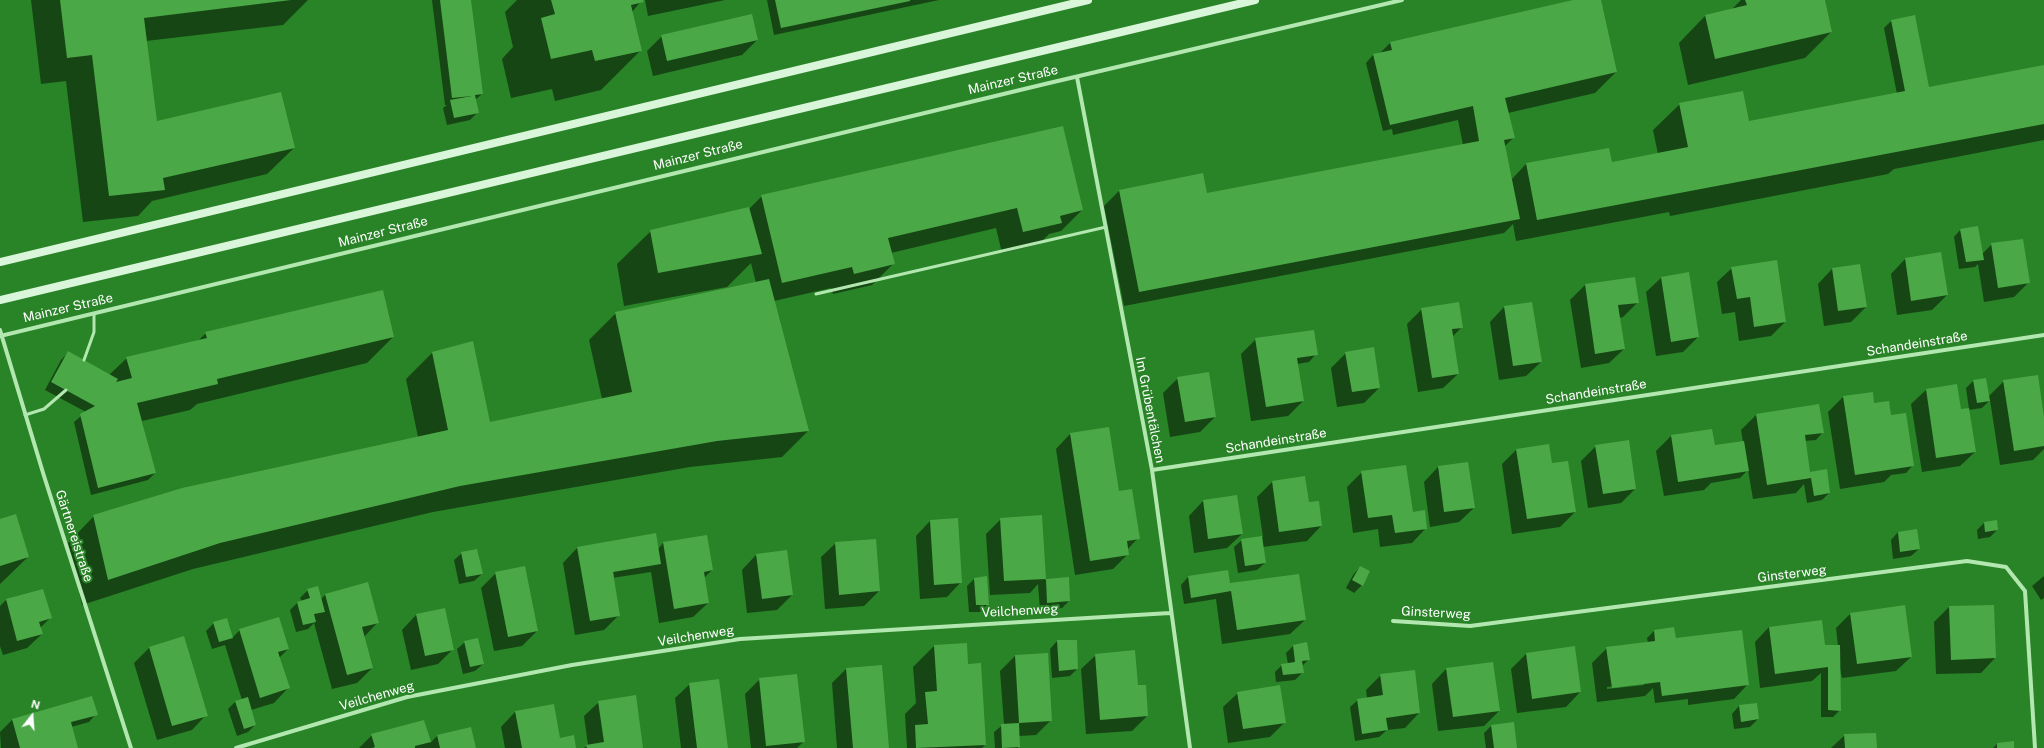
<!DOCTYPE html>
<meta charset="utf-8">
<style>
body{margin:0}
#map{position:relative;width:2044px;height:748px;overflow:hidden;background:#298327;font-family:"Public Sans",sans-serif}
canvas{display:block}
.north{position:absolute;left:12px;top:696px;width:40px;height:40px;-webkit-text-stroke:3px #298327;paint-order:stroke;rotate:17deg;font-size:11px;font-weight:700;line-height:16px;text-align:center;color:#fff}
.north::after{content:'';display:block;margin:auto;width:14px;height:18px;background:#fff;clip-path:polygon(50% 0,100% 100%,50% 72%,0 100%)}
</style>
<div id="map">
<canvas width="2044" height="748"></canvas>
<div class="north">N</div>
</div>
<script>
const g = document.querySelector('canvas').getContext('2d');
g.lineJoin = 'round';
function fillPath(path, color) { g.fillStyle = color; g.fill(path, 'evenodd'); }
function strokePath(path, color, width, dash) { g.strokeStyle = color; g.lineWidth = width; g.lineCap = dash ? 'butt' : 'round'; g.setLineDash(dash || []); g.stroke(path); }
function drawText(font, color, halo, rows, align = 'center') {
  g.font = font + ' "Public Sans",sans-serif'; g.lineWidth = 4; g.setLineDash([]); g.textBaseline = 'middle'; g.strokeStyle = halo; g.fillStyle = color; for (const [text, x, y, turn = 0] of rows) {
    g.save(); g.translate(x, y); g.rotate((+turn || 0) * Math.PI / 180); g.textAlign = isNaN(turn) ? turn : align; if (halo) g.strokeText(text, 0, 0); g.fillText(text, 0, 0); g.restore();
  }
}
fillPath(new Path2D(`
 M31,0H308L283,25L146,41L156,123L294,148L267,174L152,201L138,216L83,222L66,81L41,84Z
 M432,0H470L482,94L475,100L478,112L470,120L447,125L443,108L447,105H445Z
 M517,0H642L632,12L641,50L601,90L555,101L552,89L511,98L502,59L513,47L505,12Z
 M645,0H725L648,16Z
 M767,0H939L774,35Z
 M1577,0H1600L1616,72L1595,93L1508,113L1514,137L1504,147L1511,180L1526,164L1611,163L1658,154L1653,130L1680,104L1748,122L1897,94L1884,28L1891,21L1928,88L2044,66V140L1894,169L1888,174L1670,216L1669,212L1516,241L1513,224L1504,233L1124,306L1104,206L1119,191L1202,174L1206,194L1463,145L1458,120L1393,135L1392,129L1383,131L1366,63L1373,55L1379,54L1390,43Z
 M1741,0H1824L1831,32L1805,58L1688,85L1679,43L1705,16L1731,10Z
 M662,36L757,40L742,55L653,76L647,51Z
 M762,196L1082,210L1061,231L1049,234L1039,244L1002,253L996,228L891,253L893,264L872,285L833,294L831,288L774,301L808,431L782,457L690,467L433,512L193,569L82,605L68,543L94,516L418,437L406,379L432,353L489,423L602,399L589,340L616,313L756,283L751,263L727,287L624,306L617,264L651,231L748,210Z
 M1961,229L1982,254L1992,244L2029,282L2014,297L1984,302L1978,264L1975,267L1959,269L1954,237Z
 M1905,259L1947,295L1932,310L1897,315L1891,274Z
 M1732,268L1785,322L1771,336L1739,341L1735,312L1722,314L1717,282Z
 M1832,269L1866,307L1851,322L1824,326L1818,284Z
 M1688,274L1698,337L1683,352L1656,356L1646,292L1661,278Z
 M1634,278L1638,302L1623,317L1619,318L1624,349L1609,363L1581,368L1570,300L1585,285Z
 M1504,307L1541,362L1526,376L1499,380L1490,322Z
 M1422,309L1462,327L1452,337L1458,374L1443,388L1418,392L1407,324Z
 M206,333L393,337L367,363L197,404L190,410L142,421L155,473L148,480L91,495L74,422L86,412L45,390L61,360L68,353L109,375L127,358L198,341Z
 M1256,339L1316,354L1309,362L1297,364L1303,401L1288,416L1251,421L1241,354Z
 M1346,353L1379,388L1364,403L1337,407L1331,368Z
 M1178,378L1215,417L1200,432L1170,437L1163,393Z
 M1973,381L1988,397L2004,381L2044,424V449L2033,460L2000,465L1990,400L1982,408L1969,410L1975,452L1960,466L1922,472L1911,404L1926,390L1960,410L1969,409L1966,388Z
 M1843,397L1874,404L1890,416L1913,465L1906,473L1891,475L1884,482L1840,489L1828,412Z
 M1818,405L1823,432L1816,440L1804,441L1809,473L1829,493L1822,500L1807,503L1804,484L1796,493L1753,499L1748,470L1740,478L1711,483L1704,490L1664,496L1656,451L1671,436L1714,447L1743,442L1741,430L1756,415Z
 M1070,434L1118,492L1138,538L1127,550L1128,554L1113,569L1075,575L1056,449Z
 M1596,446L1635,489L1621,503L1588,508L1581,461Z
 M1517,449L1552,464L1575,512L1560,527L1512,534L1502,464Z
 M1438,467L1474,508L1459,522L1430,527L1424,482Z
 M1362,472L1412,513L1426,528L1412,543L1380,547L1378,529L1353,533L1347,487Z
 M1305,477L1308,504L1321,526L1307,541L1263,547L1265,563L1257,570L1238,573L1234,547L1242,540L1263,537L1257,497L1272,482Z
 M1203,501L1242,534L1227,548L1194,553L1189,516Z
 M1041,516L1045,580L1068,578L1069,601L1062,608L1040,610L1038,584L1030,593L990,595L986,534L1001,519Z
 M0,520L28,557L0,584Z
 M930,521L961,582L947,597L920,599L916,536Z
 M1984,523L1997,530L1990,537L1978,539L1977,530Z
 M1898,532L1919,549L1911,556L1893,559L1891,540Z
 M655,534L658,549L663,543L706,536L712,570L704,578L708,603L693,617L659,623L651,572L612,578L619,615L604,630L575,635L563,563L577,548ZM607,547H609L614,577H612Z
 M836,543L879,591L864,606L825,609L821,557Z
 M462,553L482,574L474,581L459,584L454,560Z
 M756,555L792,595L777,610L747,613L742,570Z
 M1360,567L1369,572L1362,585L1354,593L1346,588L1353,575Z
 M496,573L537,631L522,646L494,651L481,588Z
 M2044,576V598L2041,600L2032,586Z
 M1188,577L1229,584L1305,620L1290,634L1222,644L1216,599L1184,604L1181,585Z
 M974,579L988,604L980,612H969L967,586Z
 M368,584L378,622L364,637L372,668L357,683L332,689L314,623L308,629L296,632L290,610L297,603L302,601L300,598L308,590L321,599L325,595Z
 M43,590L50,618L40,628L42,634L27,648L3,655L0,646V606L6,600Z
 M1993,606L1995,658L1981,673L1936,674L1934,622L1949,607Z
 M444,609L453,649L438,664L411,670L402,630L416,615Z
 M1851,613L1911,657L1896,671L1842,678L1840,669V710L1833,717H1821V673L1812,681L1760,688L1755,642L1769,627L1824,646H1838L1836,628Z
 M214,623L232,638L240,630L288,649L279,658L288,688L274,703L251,710L255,725L248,732L237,736L228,709L236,701L242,700L225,645L212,649L206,631Z
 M1654,631L1675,639L1748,684L1734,699L1688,705V699L1655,703L1653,688L1645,696L1597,702L1592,663L1607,648L1648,643L1647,638ZM1644,683V685L1607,689V687Z
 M183,638L206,715L192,730L157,740L134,663L149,648Z
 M1057,641L1077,669L1070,676L1052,678L1050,649Z
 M465,642L483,664L475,671L463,674L457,649Z
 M934,646L967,666L985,745L982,748H907L905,714L916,703L913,667Z
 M1293,646L1309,659L1302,666L1303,672L1295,680L1276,682L1275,672L1282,665L1288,664L1286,653Z
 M1575,647L1580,692L1566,707L1517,713L1511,669L1526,654Z
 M1047,654L1051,720L1036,735L1019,736L1018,748H995L994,732L1004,724L1000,671L1015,656Z
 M1096,655L1137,686L1147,716L1132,731L1086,734L1081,669Z
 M846,669L887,748H837L832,683Z
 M1446,669L1499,711L1484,726L1438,731L1432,684Z
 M1381,675L1419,713L1405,728L1387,730L1379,737L1355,741L1350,707L1358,700L1367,698L1366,690Z
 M760,679L803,742L797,748H751L745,694Z
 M690,684L727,748H681L675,698Z
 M1238,693L1285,722L1270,737L1228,743L1223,707Z
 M92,697L96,714L89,722L71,727L77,748H1L0,732L12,720Z
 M599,702L642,748H584L588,745L584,716Z
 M1756,704L1758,719L1750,727L1734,729L1732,714L1739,706Z
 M515,712L559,739L575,748H505L501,727Z
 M424,721L430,743L437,736L470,728L475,748H359L372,735Z
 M1491,726L1516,748H1486L1484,733Z
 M1845,735L1876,748H1831Z
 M1997,744L2013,748H1993Z`), '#0007');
fillPath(new Path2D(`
 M60,0H291L144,18L157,121L281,92L295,148L163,178L165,190L109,196L92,55L67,58Z
 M440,0H471L483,94L475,95L479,113L454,118L450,100L472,96L452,98Z
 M551,0H643L644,2L631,5L642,51L595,61L592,50L551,59L541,18L555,14Z
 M775,0H910V1L781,28Z
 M1573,0H1601L1617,72L1505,98L1515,138L1504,140L1520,219L1139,292L1119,190L1203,173L1207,193L1479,141L1473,106L1390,125L1373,54L1392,50L1390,42Z
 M1745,0H1825L1832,32L1715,59L1705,15L1747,5Z
 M752,14L758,40L667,61L661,35Z
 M1915,15L1929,87L2044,65V124L1537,220L1526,163L1609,148L1612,162L1688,147L1679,103L1743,91L1749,121L1905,91L1891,20Z
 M1063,126L1083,210L1060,216L1062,223L1023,232L1017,208L888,238L895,264L854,274L852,267L782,283L761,195Z
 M749,207L762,254L658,273L650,230Z
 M1978,226L1984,260L1966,262L1960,229Z
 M2023,239L2030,283L1998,288L1991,243Z
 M1941,252L1948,295L1911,301L1905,258Z
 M1777,260L1786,322L1754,327L1750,297L1737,299L1731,267Z
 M1860,264L1867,307L1838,311L1832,268Z
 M1689,272L1699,337L1671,342L1661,277Z
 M1635,277L1639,303L1618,305L1625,349L1595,354L1585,284Z
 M769,279L809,431L717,441L460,486L220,543L108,580L93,515L182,488L448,430L432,352L473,341L490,422L632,392L615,312Z
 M383,290L394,337L217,379L218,384L137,403L156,473L98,488L80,414L95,406L51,382L68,351L118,379L116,382L132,378L126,357L207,338L205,332Z
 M1459,302L1463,328L1452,329L1459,374L1432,378L1421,308Z
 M1532,302L1542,362L1513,366L1504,306Z
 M1314,330L1318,355L1297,358L1304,401L1266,407L1255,338Z
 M1374,347L1380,388L1352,392L1345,352Z
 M1209,372L1216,417L1185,422L1177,377Z
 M2038,375L2044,417V446L2014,451L2003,380Z
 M1986,378L1990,401L1977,403L1973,380Z
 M1957,384L1961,409L1969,408L1976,452L1936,458L1926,389Z
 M1873,392L1874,403L1889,401L1891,415L1906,413L1914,466L1855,475L1843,396Z
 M1819,404L1824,433L1805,435L1810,472L1827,469L1830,493L1814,496L1811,478L1767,485L1756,414Z
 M1109,427L1119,491L1132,489L1140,539L1127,541L1129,555L1090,561L1070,433Z
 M1712,429L1715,445L1744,441L1749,471L1678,482L1671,435Z
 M1629,440L1636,489L1603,494L1595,445Z
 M1549,444L1552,463L1568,461L1576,512L1527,519L1516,449Z
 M1468,462L1475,508L1444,512L1438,466Z
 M1406,465L1413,512L1425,510L1427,529L1395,533L1392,515L1368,518L1361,471Z
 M1305,476L1309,502L1319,501L1322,526L1279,532L1272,481Z
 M1237,495L1243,534L1208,539L1203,500Z
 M16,514L29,557L0,566V519Z
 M1042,515L1046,579L1069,577L1070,601L1047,603L1046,579L1004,581L1000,518Z
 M958,518L962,583L934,585L930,520Z
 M1997,520L1998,530L1985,532L1984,522Z
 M1917,529L1920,549L1900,552L1898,532Z
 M656,533L661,564L613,572L620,616L590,621L577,547Z
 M707,535L713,570L704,572L709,603L674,609L663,542Z
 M1262,536L1266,563L1245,566L1241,539Z
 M876,539L880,591L839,595L835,542Z
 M477,549L483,574L466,577L461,552Z
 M787,550L793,595L762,599L756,554Z
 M525,566L538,631L508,637L495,572Z
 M1360,566L1370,571L1363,586L1352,580Z
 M1228,570L1230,583L1299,574L1306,620L1237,630L1231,591L1191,598L1188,576Z
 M987,576L989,605H976L974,578Z
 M368,582L379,623L362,627L373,668L347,675L325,594Z
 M318,586L325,612L314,614L316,622L303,625L297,602L310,598L307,589Z
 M43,589L52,618L39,622L43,634L17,641L6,599Z
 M1905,605L1912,657L1857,664L1850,613Z
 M1994,605L1996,658L1951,660L1949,606Z
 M445,608L454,650L425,656L416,614Z
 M279,617L289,649L278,652L290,688L260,698L239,629Z
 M227,618L233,638L219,642L213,622Z
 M1822,620L1825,645H1840L1841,711L1828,710V667L1775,674L1769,627Z
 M1674,627L1676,638L1742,630L1749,685L1662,696L1660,682L1612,688L1606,647L1655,641L1654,630Z
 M184,636L208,716L172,726L149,647Z
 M478,638L484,664L470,667L464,641Z
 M1057,640H1077L1078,669L1059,671Z
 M1307,642L1310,660L1302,661L1304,673L1283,675L1281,664L1295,662L1293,645Z
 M967,643L968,664L981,663L986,745L916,748L915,725L928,724L925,692L937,691L934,645Z
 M1575,646L1581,692L1532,699L1526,653Z
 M1135,650L1138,685H1146L1148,716L1100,720L1095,654Z
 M1048,653L1052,721L1019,723L1015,655Z
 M1493,662L1500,711L1453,717L1446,668Z
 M882,665L889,748H853L846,668Z
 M1415,670L1420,713L1386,718L1388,730L1362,734L1357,699L1383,695L1380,674Z
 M797,674L805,742L766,746L759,678Z
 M719,679L728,748H697L689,683Z
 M1280,685L1286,723L1243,729L1237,692Z
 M636,695L643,748H587L586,745L604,742L598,701Z
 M92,696L98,715L71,722L78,748H20L12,719Z
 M248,697L256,725L244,729L235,701Z
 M1757,703L1759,719L1741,722L1739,705Z
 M554,704L560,738L574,735L576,748H522L515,711Z
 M424,720L431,742L415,746V748H372L375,747L371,734Z
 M1514,722L1517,748H1494L1491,725Z
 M1019,723L1020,747L1002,748L1001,724Z
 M471,727L476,748H440L437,735Z
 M1876,733L1877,748H1845L1844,734Z
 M2014,741V748H1997V743Z`), '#4ba847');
strokePath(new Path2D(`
 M816,294L1106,227
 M84,360L94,332V314
 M25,415L44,409L66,390`), '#b2e7b0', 3);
strokePath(new Path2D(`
 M1077,77L1152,470L1190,748
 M0,330L44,476L131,748
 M0,336L1045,84L1402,0
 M1152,470L2044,335
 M1393,621L1470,626L1967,561L2006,567L2025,591L2035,748
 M236,748L407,697L572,665L740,639L1170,613`), '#b2e7b0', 4);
strokePath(new Path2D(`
 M0,262L1088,0
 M0,300L1255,0`), '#daf6da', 8);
drawText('13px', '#fff', '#298327', [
 ["Mainzer Straße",1013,80,-13],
 ["Mainzer Straße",698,155,-14],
 ["Mainzer Straße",383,232,-14],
 ["Mainzer Straße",68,308,-13],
 ["Schandeinstraße",1917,344,-9],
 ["Schandeinstraße",1596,392,-9],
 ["Im Grübentälchen",1150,410,79],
 ["Schandeinstraße",1276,441,-9],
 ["Gärtnereistraße",74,536,72],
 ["Ginsterweg",1792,574,-7],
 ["Veilchenweg",1020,611,-3],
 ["Ginsterweg",1436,613,3],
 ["Veilchenweg",696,636,-9],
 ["Veilchenweg",377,696,-16]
]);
</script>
